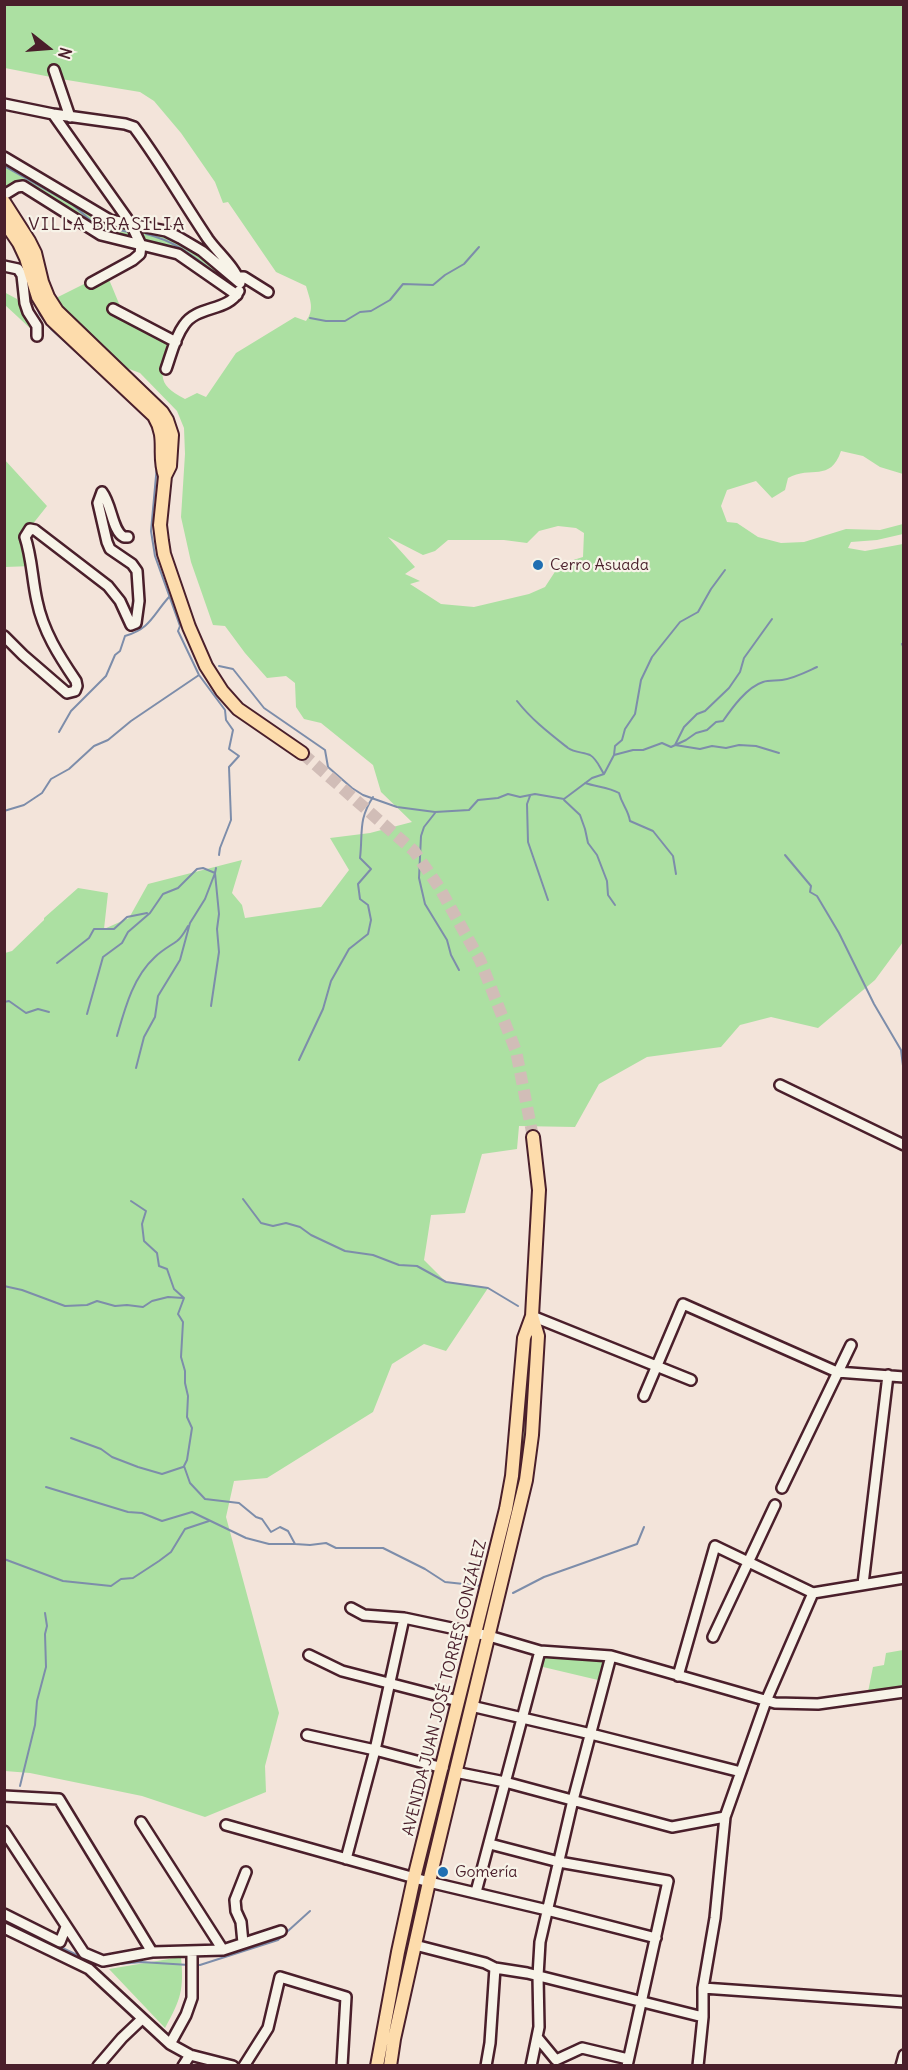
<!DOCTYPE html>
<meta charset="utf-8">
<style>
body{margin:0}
#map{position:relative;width:908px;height:2070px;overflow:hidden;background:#f3e4da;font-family:Delius,sans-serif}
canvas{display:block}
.frame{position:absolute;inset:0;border:6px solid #4a1f2b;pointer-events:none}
.north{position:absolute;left:18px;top:18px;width:60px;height:60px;-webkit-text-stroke:4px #f7f3e8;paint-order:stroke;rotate:107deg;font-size:16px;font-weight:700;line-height:24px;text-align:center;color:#4a1f2b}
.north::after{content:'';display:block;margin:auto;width:21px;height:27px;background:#4a1f2b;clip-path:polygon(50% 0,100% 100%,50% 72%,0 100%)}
</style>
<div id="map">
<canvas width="908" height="2070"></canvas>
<div class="frame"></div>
<div class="north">N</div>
</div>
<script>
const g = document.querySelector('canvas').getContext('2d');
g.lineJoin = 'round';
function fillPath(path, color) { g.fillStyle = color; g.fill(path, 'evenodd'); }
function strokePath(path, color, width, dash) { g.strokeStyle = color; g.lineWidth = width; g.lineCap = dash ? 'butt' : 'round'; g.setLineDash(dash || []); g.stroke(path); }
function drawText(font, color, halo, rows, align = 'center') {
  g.font = font + ' Delius,sans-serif'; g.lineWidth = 4.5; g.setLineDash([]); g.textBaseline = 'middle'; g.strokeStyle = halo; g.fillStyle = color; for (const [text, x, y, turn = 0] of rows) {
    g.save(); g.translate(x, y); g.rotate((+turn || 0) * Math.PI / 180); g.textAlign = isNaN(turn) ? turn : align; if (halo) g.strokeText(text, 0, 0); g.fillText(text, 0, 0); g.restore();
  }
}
fillPath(new Path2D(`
 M5,5H903V474L880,467L863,456L841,451C830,483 811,465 788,478L785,490L772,498L756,481L727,490L721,506L727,522L737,523L758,537L781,543L804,542L846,529L880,530L903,524V534L877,540L851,542L848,548L865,551L903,544V942L875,980L818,1028L771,1017L740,1025L721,1047L647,1057L599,1084L575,1127L519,1126L517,1149L482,1154L465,1213L431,1215L424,1260L446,1282L488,1288L446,1351L424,1344L392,1364L373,1412L267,1478L234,1481L226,1517L279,1713L265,1766L266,1792L205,1817L142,1796L30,1773L5,1771V953L12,951L44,920V918L78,888L108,893L104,929L129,918L148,884L242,860L232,893L242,905L245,918L321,907L349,870L330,838L370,833L412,822L381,792L373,765L321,723L304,719L296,707L295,683L286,676L267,678L245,653L225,626L213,625L191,562L181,517L185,454L184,428L177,411L140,373L124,367L69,316L54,299L86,283L90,288L108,277L120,306L112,304L109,309L172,344C161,373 154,383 185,399L197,393L206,397L236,353L295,317L306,321C315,309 310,300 306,286L276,272L228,202L223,203L215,182L181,133L154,101L140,92L61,79L5,68ZM558,526L576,528L584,533L583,557L560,564L545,587L529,594L474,607L441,604L410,584L420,581L405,574L415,567L388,537L423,555L435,551L448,540H504L527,543L539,531Z
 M4,163L115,226L130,229L134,236L132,238L104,232L94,226L26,183L19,181L5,188Z
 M139,230C164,235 188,245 207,261C217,269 226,278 237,285L234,289L178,251L146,241Z
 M4,292L17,299L32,330L5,305Z
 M4,459L47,506L28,530L33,566L5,567Z
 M531,1336L534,1360L525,1468L504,1566L499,1565L515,1497L521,1459Z
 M480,1642L485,1643L431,1857L426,1856Z
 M903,1650V1687L868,1692L873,1667L884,1665L886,1653Z
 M545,1653L604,1659L598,1680L543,1667Z
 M181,1957C184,1990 181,1999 165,2028L109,1969Z`), '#ace0a2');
strokePath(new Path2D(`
 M4,166L73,205L97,226L129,232
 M146,234C184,243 204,267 235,287
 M28,286L40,315L51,329L136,407
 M310,318L326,321H345L360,312L371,311L390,300L403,284L433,285L445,275L464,264L479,247
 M142,413L151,422
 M157,465L151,531L155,556L180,626L178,631L199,675L225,710L226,720L233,730L229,749L239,756L229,767L231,820L220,848L219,855
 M772,619L744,658L740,672L729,688L705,711L697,714L684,727L675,745L700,749L712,746L726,748L739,745L756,746L779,753
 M902,644L904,648
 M219,666L233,669L264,708L325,750L328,767L352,788L363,795L397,807L435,812L469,810L478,800L498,798L508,794L520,797L535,794L564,799L592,778L604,774L614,755L615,746L622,740L625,729L635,714L641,680L652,657L680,622L698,612L711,589L725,570
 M517,701C532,720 549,733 568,748C575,753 584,752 590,755C597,759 600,768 604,774
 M59,732L71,711L106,676L115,655L120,651L125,636C151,628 152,616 169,597
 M614,755L633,750H643L662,743L671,747L686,740L696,733L707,730L716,722L723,721C732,708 747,687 763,682C769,680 776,681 782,680C795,678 806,672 817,667
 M585,783C597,787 609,787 619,793C622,805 628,809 630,821L653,831L673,856L676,874
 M530,796L527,804L528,842L548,900
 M564,800L580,815L585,829L588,843L597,855L607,881L608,895L615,905
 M4,811L24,805L42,793L51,779L69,769L94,746L108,740L131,721L199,675
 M435,813L424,827L421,836L419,878L425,904L447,940L451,955L459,970
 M785,855L811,886L810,892L817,896L839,933L874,1004L901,1050L904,1074
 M57,963L89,938L94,929H114L127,917L147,913
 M4,1002L9,1001L26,1013L38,1009L49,1012
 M211,1006L219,952L217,929L219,914L215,873L216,868
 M87,1014L103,957L122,943L128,932L150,913L163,894L178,888L197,869L203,868L215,873L205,899L190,923L180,960L158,996L155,1017L144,1037L136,1068
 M117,1036C125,1008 133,977 155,957C162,950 170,946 177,941C182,937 185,931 188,926
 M299,1060L323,1009L331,981L349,949L368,934L371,920L368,905L360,899L358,884L371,869L360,858C363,832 358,820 373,797
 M243,1199L261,1223L273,1226L286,1223L300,1227L311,1235L345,1251L373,1255L399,1265L417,1266L446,1282L488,1288L518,1306
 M131,1201L146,1211L142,1224L144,1241L157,1253L159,1266L167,1269L174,1289L184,1298L178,1314L183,1322L181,1357L185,1371V1383L188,1396L187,1417L192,1428L187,1460L184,1466L190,1483L205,1499L239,1503L256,1517L262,1519L271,1532L280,1527L288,1531L295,1544L310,1545L326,1543L336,1548H383L425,1569L445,1582L482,1586
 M4,1286L22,1290L65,1306L87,1305L97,1301L115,1306L127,1305L143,1307L152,1301L168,1297L183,1298
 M71,1438L101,1449L112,1457L138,1467L162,1474L183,1467
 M46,1487L128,1512L142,1513L162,1521L192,1512L246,1538L269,1544H295
 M4,1559L63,1581L111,1586L121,1579L133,1578L159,1561L171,1552L185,1529L209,1521
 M513,1593L544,1577L637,1544L644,1527
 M20,1786L35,1725L37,1701L46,1667L45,1634L47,1626L45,1613
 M4,1920L98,1965H102
 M108,1965L141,1962L189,1965
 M195,1965H200L278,1940L310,1911`), '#7d8daa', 2);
strokePath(new Path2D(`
 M302,753L414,851L439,887L480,960L516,1051L533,1137`), '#d1bdb7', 12, [12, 6]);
const minor = new Path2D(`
 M54,70L70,117
 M4,104L53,114L125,124L134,127C161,163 183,202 208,239C218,253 235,267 240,283
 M53,114L131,224L141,245L140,254L133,260L91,283
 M4,157L110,220L166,231L180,238L202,251L240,283
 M4,195L17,187L23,186L101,235L178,254L237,295
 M4,266L18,269L22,275L25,303L28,312L37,326V336
 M238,277H244L268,292
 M113,309L176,342
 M166,369C171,355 175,337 184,325C197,305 228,312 239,291
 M102,492C112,505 112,531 124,537H128
 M4,636L23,655L67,693L75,691L77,686L76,681C59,656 43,631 37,601C32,579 32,558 25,537L30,529L35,530L108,586L120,601L131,625L136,623L139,601L137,571L132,564L110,549L107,542L98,503L102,492
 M780,1085L904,1145
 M532,1316L691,1380
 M644,1396L683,1304L837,1372L904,1377
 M782,1488L851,1345
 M863,1584L888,1375
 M351,1608L364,1615L404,1618L489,1636L540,1651L611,1656L775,1703L818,1704L904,1692
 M713,1637L775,1505
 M309,1655L342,1671L458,1701
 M678,1676L715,1546L813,1593L904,1578
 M471,1706L591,1734L741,1772
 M307,1735L375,1750L443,1768
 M455,1772L505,1782L672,1827L725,1817
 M4,1796L59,1799L152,1952L223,1950L281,1931
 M141,1822L223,1950
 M226,1825L429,1882L547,1910L656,1938
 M4,1831L84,1953L103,1961L152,1952
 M490,1844L559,1862L668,1881L627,2066
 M346,1859L375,1750L404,1618
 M476,1892L540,1651
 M4,1914L60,1942L66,1927
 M4,1928L89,1969L170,2044L190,2055L233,2066
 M243,1943L241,1922L236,1911L235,1900L246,1872
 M415,1945L485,1963L495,1968L527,1973L703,2017
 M703,1988L904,2002
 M537,2037L556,2060L582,2048L628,2059
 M170,2044L186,2015L192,1998V1952
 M98,2066L122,2038L142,2019
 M183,2066L190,2055
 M244,2066L268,2028L280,1977L346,1997L342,2066
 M486,2066L490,2043L495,1968
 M531,2066L539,2027L538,1976L540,1942L573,1800L611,1656
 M698,2066L703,2017V1988L715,1918L725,1817L766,1701L813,1593
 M901,2066L904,2055`);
const major = new Path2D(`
 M4,202L29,241L35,253L42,282L48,297L57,311L162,412L167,420L172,435L170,466L165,476L160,525L162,541L164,554L189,627L206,666L222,691L238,709L302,753
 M4,221L19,243L26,258L38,297L52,320L154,416C168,439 157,454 165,476
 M377,2066L398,1952L414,1878L506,1509L512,1476L524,1338L532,1316L539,1190L533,1137
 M390,2066L394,2039L429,1882L526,1480L532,1435L538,1336L532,1316`);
strokePath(minor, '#4a1f2b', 14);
strokePath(major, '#4a1f2b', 16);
strokePath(minor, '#f7f3e8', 9);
strokePath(major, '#fddcac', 12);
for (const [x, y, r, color] of [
 [538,565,6,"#1f6fb2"],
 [443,1872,6,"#1f6fb2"]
]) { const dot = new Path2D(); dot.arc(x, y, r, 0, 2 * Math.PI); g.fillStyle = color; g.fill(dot); strokePath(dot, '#f7f3e8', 2); }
drawText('16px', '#4a1f2b', '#f7f3e8', [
 ["Cerro Asuada",550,565],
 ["Gomería",455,1872]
], 'left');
drawText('16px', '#4a1f2b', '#f7f3e8', [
 ["AVENIDA JUAN JOSÉ TORRES GONZÁLEZ",445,1688,-76]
]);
g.letterSpacing = '1.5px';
drawText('18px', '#4a1f2b', '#f7f3e8', [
 ["VILLA BRASILIA",107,225]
]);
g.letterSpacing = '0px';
</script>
